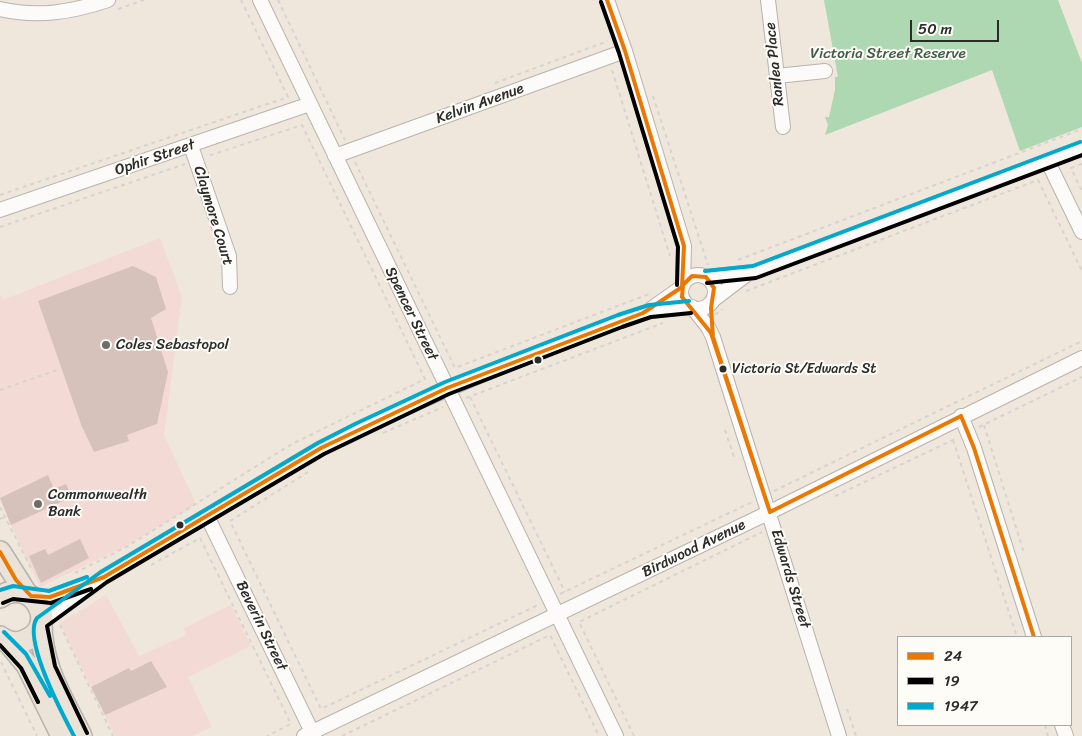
<!DOCTYPE html>
<style>
body{margin:0}
#map{position:relative;width:1082px;height:736px;overflow:hidden;background:#efe7dc;font-family:Sriracha,sans-serif}
canvas{display:block}
.legend{position:absolute;left:897px;top:636px;width:175px;height:90px;box-sizing:border-box;background:#fdfcf7;border:1px solid #a9a8a5;margin:0;padding:6px 9px;list-style:none;font-size:15px;color:#2b2b2b}
.legend li{display:flex;align-items:center;gap:10px;height:25px}
.legend b{width:25px;border:1px solid #a9a8a5}
.scale{position:absolute;left:910px;top:20px;width:89px;height:22px;box-sizing:border-box;border:2px solid #2b2b2b;border-top:0;padding-left:6px;font-size:15px;line-height:18px;white-space:nowrap;color:#2b2b2b;-webkit-text-stroke:4px #fdfcf7;paint-order:stroke}
</style>
<div id="map">
<canvas width="1082" height="736"></canvas>
<ul class="legend">
<li><b style="height:6px;background:#ea7904"></b>24</li>
<li><b style="height:6px;background:#000"></b>19</li>
<li><b style="height:6px;background:#00a9ce"></b>1947</li>
</ul>
<div class="scale">50 m</div>
</div>
<script>
const g = document.querySelector('canvas').getContext('2d');
g.lineJoin = 'round';
function fillPath(path, color) { g.fillStyle = color; g.fill(path, 'evenodd'); }
function strokePath(path, color, width, dash) { g.strokeStyle = color; g.lineWidth = width; g.lineCap = dash ? 'butt' : 'round'; g.setLineDash(dash || []); g.stroke(path); }
function drawText(font, color, halo, rows, align = 'center') {
  g.font = font + ' Sriracha,sans-serif'; g.lineWidth = 4; g.setLineDash([]); g.textBaseline = 'middle'; g.strokeStyle = halo; g.fillStyle = color; for (const [text, x, y, turn = 0] of rows) {
    g.save(); g.translate(x, y); g.rotate((+turn || 0) * Math.PI / 180); g.textAlign = isNaN(turn) ? turn : align; if (halo) g.strokeText(text, 0, 0); g.fillText(text, 0, 0); g.restore();
  }
}
fillPath(new Path2D(`
 M160,238L182,297L164,435L196,504L126,546L40,587L0,501V294L3,300Z
 M106,595L139,656L186,635L184,628L231,605L251,646L188,677L212,727L192,736H115L60,623Z`), '#f3dad5');
fillPath(new Path2D(`
 M824,0H1058L1082,63V127L1020,151L992,70L825,135L828,125L825,117H829L835,90V77H838Z`), '#aed8b1');
fillPath(new Path2D(`
 M133,266L156,277L166,309L151,318L168,372L157,424L127,435L129,441L94,452L82,427L38,301Z
 M48,475L54,489L66,484L72,497L11,525L0,498Z
 M80,539L89,558L41,583L29,556L45,549L48,555Z
 M151,661L167,687L105,715L91,687L129,668L131,671Z`), '#d7c2bb');
const minor = new Path2D(`
 M260,0L616,736
 M607,0L625,51L684,246L683,285
 M768,0L783,127
 M0,9C38,18 72,12 108,0
 M777,76L825,71
 M191,146L229,256L230,287
 M335,156L625,51
 M1048,162L1082,232
 M0,210L310,104
 M681 292a17 17 0 1 1 34 0a17 17 0 1 1-34 0Z
 M706,277L754,272L1082,148
 M713,300L746,275
 M692,307L708,327L713,337L839,736
 M651,309L682,287
 M961,416L974,448L1034,637
 M207,516L314,736
 M31,596L50,597L83,585
 M41,623L104,577L321,448C418,399 518,359 620,321L650,311L690,307
 M1062,725L1066,736
 M304,736L770,512L1082,358`);
const highway = new Path2D(`
 M0,552L26,593
 M0,597C33,575 60,626 26,640C17,645 8,643 0,637
 M41,623C41,666 62,698 81,736
 M7,641L27,665L62,736`);
strokePath(minor, '#b8b3ad', 16);
strokePath(highway, '#b8b3ad', 24);
strokePath(new Path2D(`
 M278,0L345,140
 M118,9L144,0
 M612,70L670,256
 M495,83L608,41
 M653,96L708,265
 M355,162L455,368L649,294
 M1082,164L1071,168L1082,191
 M0,195L288,97L241,0
 M0,227L185,164
 M738,260L1082,129
 M746,291L1038,180L1082,271
 M715,314L721,312L722,309
 M0,390L60,369
 M470,397L565,592
 M466,398L663,323
 M984,425L1024,553
 M979,427L1082,377
 M725,430L734,457
 M383,433L443,407
 M953,440L1017,637
 M308,472L230,521L321,709L538,605
 M774,491L1082,341
 M835,496L957,438
 M0,507L32,570
 M0,519L5,517
 M151,565L200,538L291,724L267,736
 M75,573L128,546L292,444L425,379L302,125L208,156
 M560,594L752,502
 M60,625L113,736
 M1,662L37,736
 M847,709L856,736
 M1045,725L1048,736
 M342,736L550,635L599,736
 M634,736L579,622L762,532`), '#d6d3d0', 2, [4, 4]);
strokePath(minor, '#fdfbfa', 14);
strokePath(highway, '#ebe3d7', 21);
strokePath(new Path2D(`
 M607,0L625,51L684,246L682,287
 M692,276L706,277L714,288L711,308L713,337L770,512L711,333L682,297L683,285Z
 M961,416L974,448L1034,637
 M770,512L961,416
 M0,552L16,580L31,596L50,597L104,577L321,448L447,388L643,313L682,287`), '#ea7904', 4);
strokePath(new Path2D(`
 M601,2L619,53L678,247L677,285
 M707,283L756,278L1082,155
 M3,603L13,599L51,603L91,589
 M0,645L21,668L38,702
 M87,733L55,666L47,626L107,582L324,454L449,394L622,327L651,317L691,313`), '#000', 4);
strokePath(new Path2D(`
 M705,271L753,266L1080,142
 M0,590L13,586L49,591L87,577
 M4,632L26,654L50,696
 M74,736C63,715 22,639 37,618L101,572L318,443L355,424L445,382L618,315L649,305L689,301`), '#00a9ce', 4);
for (const [x, y, r, color] of [
 [106,345,5,"#706d69"],
 [538,360,4.5,"#2b2b2b"],
 [723,369,4.5,"#2b2b2b"],
 [38,504,5,"#706d69"],
 [180,525,4.5,"#2b2b2b"]
]) { const dot = new Path2D(); dot.arc(x, y, r, 0, 2 * Math.PI); g.fillStyle = color; g.fill(dot); strokePath(dot, '#fdfcf7', 2); }
drawText('14px', '#2b2b2b', '#fdfcf7', [
 ["Victoria St/Edwards St",732,369]
], 'left');
drawText('15px', '#425b48', '#fdfcf7', [
 ["Victoria Street Reserve",888,54]
]);
drawText('15px', '#2b2b2b', '#fdfcf7', [
 ["Ranlea Place",775,64,-96],
 ["Kelvin Avenue",480,104,-20],
 ["Ophir Street",155,158,-19],
 ["Claymore Court",213,216,73],
 ["Spencer Street",411,314,64],
 ["Birdwood Avenue",694,549,-26],
 ["Edwards Street",790,579,73],
 ["Beverin Street",261,626,64]
]);
drawText('15px', '#2b2b2b', '#fdfcf7', [
 ["Coles Sebastopol",116,345],
 ["Commonwealth",48,495],
 ["Bank",48,512]
], 'left');
</script>
